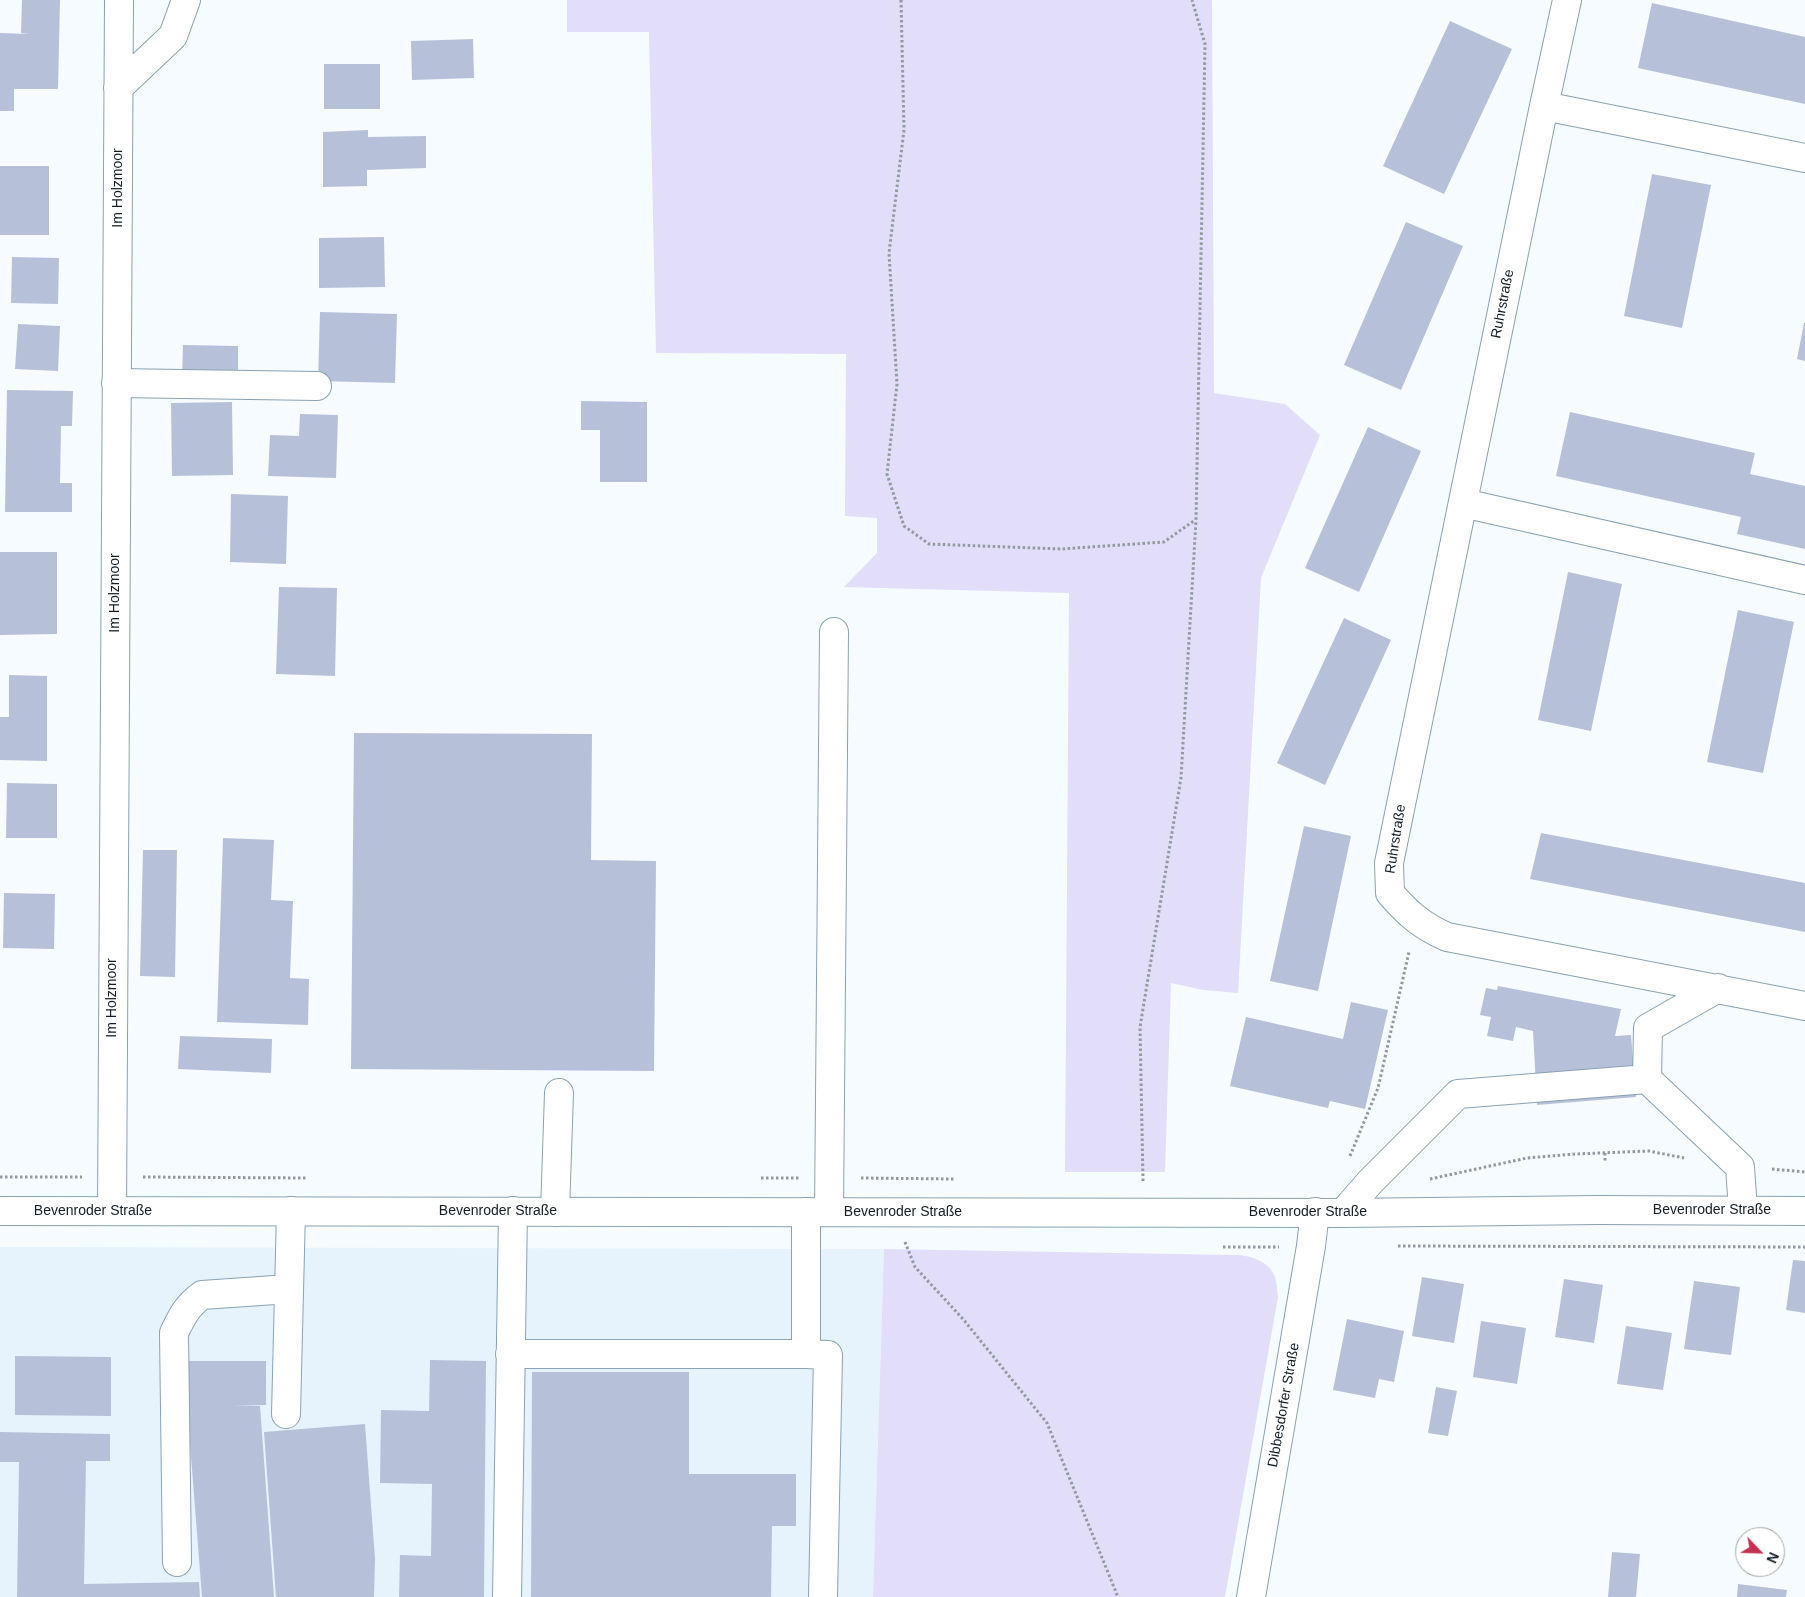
<!DOCTYPE html>
<meta charset="utf-8">
<style>
body{margin:0}
#map{position:relative;width:1805px;height:1597px;overflow:hidden;background:#f6fbff;font-family:Helvetica,sans-serif}
canvas{display:block}
.north{position:absolute;left:1735px;top:1527px;width:50px;height:50px;box-sizing:border-box;background:#fff;border:1px solid #a1a5a7;border-radius:50%;rotate:114deg;font-size:14px;font-weight:700;line-height:20px;text-align:center;color:#141d24}
.north::after{content:'';display:block;margin:auto;width:18px;height:22px;background:#c33351;clip-path:polygon(50% 0,100% 100%,50% 72%,0 100%)}
</style>
<div id="map">
<canvas width="1805" height="1597"></canvas>
<div class="north">N</div>
</div>
<script>
const g = document.querySelector('canvas').getContext('2d');
g.lineJoin = 'round';
function fillPath(path, color) { g.fillStyle = color; g.fill(path, 'evenodd'); }
function strokePath(path, color, width, dash) { g.strokeStyle = color; g.lineWidth = width; g.lineCap = dash ? 'butt' : 'round'; g.setLineDash(dash || []); g.stroke(path); }
function drawText(font, color, halo, rows, align = 'center') {
  g.font = font + ' Helvetica,sans-serif'; g.lineWidth = 5; g.setLineDash([]); g.textBaseline = 'middle'; g.strokeStyle = halo; g.fillStyle = color; for (const [text, x, y, turn = 0] of rows) {
    g.save(); g.translate(x, y); g.rotate((+turn || 0) * Math.PI / 180); g.textAlign = isNaN(turn) ? turn : align; if (halo) g.strokeText(text, 0, 0); g.fillText(text, 0, 0); g.restore();
  }
}
fillPath(new Path2D(`
 M0,1247L884,1249L873,1597H0Z`), '#e6f3fd');
fillPath(new Path2D(`
 M567,0H1212L1214,393L1285,404L1320,435L1261,578L1238,993L1203,990L1171,983L1165,1172H1065L1069,593L844,587L877,553V518L845,516L846,354L656,353L649,32H567Z
 M884,1249L1235,1255C1250,1255 1269,1261 1275,1277C1277,1283 1277,1291 1278,1297L1225,1597H873Z`), '#e2ddf9');
fillPath(new Path2D(`
 M22,0H60L58,89H14V111H0V33L29,34L21,33Z
 M1652,3L1805,37V104L1638,68Z
 M1450,21L1512,49L1444,194L1383,166Z
 M473,39L474,78L412,80L411,41Z
 M324,64H380V109H324Z
 M368,130V137L426,136V168L367,170V186L323,187V132Z
 M0,166H49V235H0Z
 M1652,174L1711,185L1682,328L1624,316Z
 M1406,222L1463,246L1401,390L1344,365Z
 M384,237L385,287L319,288V238Z
 M12,257L59,258L58,304L11,303Z
 M320,312L397,314L395,383L318,381Z
 M1804,323H1805V361L1797,359Z
 M18,324L60,326L58,371L15,369Z
 M183,345L238,346V380L182,379Z
 M7,390L73,391L72,426H61L60,483H72V512H5Z
 M581,401L647,402V482H600V430H581Z
 M232,402L233,475L172,476L171,403Z
 M1570,412L1755,453L1750,474L1805,486V549L1737,534L1741,517L1556,476Z
 M300,414L338,415L336,478L268,476L270,435L299,436Z
 M1368,427L1421,451L1359,592L1305,568Z
 M231,494L288,496L286,564L230,562Z
 M0,552H57V634L0,635Z
 M1568,572L1622,584L1591,731L1538,720Z
 M279,587L337,588L335,676L276,674Z
 M1738,610L1794,622L1763,773L1707,762Z
 M1344,618L1391,640L1325,785L1277,763Z
 M9,675L47,676V761L0,760V717H9Z
 M354,733L592,734L591,860L656,861L654,1071L351,1069Z
 M7,783L57,784V838H6Z
 M1304,826L1351,836L1318,991L1270,981Z
 M1541,833L1805,883V932L1530,879Z
 M223,838L274,840L271,900L293,901L290,978L309,979L308,1025L217,1022Z
 M143,850H177L175,977L140,976Z
 M4,893L55,894L54,949L3,948Z
 M1498,986L1621,1009L1615,1036L1631,1035L1636,1097L1537,1105L1533,1031L1516,1027L1513,1041L1487,1036L1491,1017L1480,1015L1486,988L1497,990Z
 M1351,1002L1388,1010L1365,1109L1330,1101L1328,1108L1230,1086L1246,1017L1343,1039Z
 M180,1036L272,1039L271,1073L178,1069Z
 M1793,1260L1805,1261V1313L1786,1310Z
 M1422,1277L1464,1284L1454,1343L1412,1336Z
 M1564,1279L1603,1285L1594,1343L1555,1337Z
 M1694,1281L1740,1287L1731,1355L1684,1349Z
 M1347,1319L1404,1331L1394,1382L1379,1379L1375,1398L1333,1390Z
 M1481,1321L1526,1328L1517,1384L1473,1377Z
 M1626,1326L1672,1333L1663,1390L1617,1384Z
 M15,1356L111,1357V1416L15,1415Z
 M430,1360L486,1361L484,1597H399L400,1555L431,1556L432,1484L380,1483L381,1410L429,1411Z
 M185,1361H266V1405L233,1406H260L274,1597H202L187,1405Z
 M532,1372H689V1474H796V1526H772L771,1597H531Z
 M1436,1387L1457,1391L1448,1436L1428,1433Z
 M365,1424L375,1559L374,1597H276L264,1432Z
 M0,1432L110,1434V1461H86L84,1584L199,1582L200,1597H17L19,1462H0Z
 M1612,1552L1640,1554L1636,1597H1608Z
 M1738,1584L1787,1590L1786,1597H1737Z`), '#b6c1d9');
const minor = new Path2D(`
 M1567,0L1544,106L1389,863L1390,893C1408,914 1422,926 1447,937L1805,1006
 M118,88L173,36L186,0
 M1544,106L1805,158
 M116,383L317,386
 M1463,503L1805,580
 M1647,1079L1648,1028L1718,988
 M112,1211L119,0
 M555,1212L559,1093
 M806,1212V1354L828,1355L823,1597
 M829,1212L834,632
 M1343,1213L1370,1182L1458,1094L1647,1079L1740,1167L1743,1210
 M510,1354H806
 M286,1414L291,1211
 M177,1562L174,1333C182,1316 187,1306 202,1295L289,1289
 M507,1597L513,1211
 M1251,1597L1311,1246L1315,1212`);
const major = new Path2D(`
 M0,1211L1343,1213L1598,1210L1805,1211`);
strokePath(minor, '#8aa2b3', 30);
strokePath(major, '#8aa2b3', 30);
strokePath(new Path2D(`
 M901,0L904,130L889,253L897,384L887,474L904,526L929,544L1061,549L1164,542L1195,520
 M1605,1153V1161
 M1350,1156L1378,1088L1409,952
 M1772,1169L1805,1172
 M0,1177H82
 M143,1177L307,1178
 M761,1178H799
 M861,1178L954,1179
 M1430,1179L1527,1158L1575,1154L1649,1151L1684,1158
 M1143,1181L1140,1027L1181,778L1196,520L1205,44L1192,0
 M905,1242L915,1267L963,1319L1047,1423L1118,1597
 M1398,1246L1805,1247
 M1223,1247H1279`), '#92999f', 3, [2.5, 2.5]);
strokePath(minor, '#fff', 28);
strokePath(major, '#fff', 28);
drawText('14px', '#141d24', '#fff', [
 ["Im Holzmoor",118,188,-90],
 ["Ruhrstraße",1503,304,-79],
 ["Im Holzmoor",115,593,-90],
 ["Ruhrstraße",1396,839,-81],
 ["Im Holzmoor",112,998,-90],
 ["Bevenroder Straße",1712,1210],
 ["Bevenroder Straße",93,1211],
 ["Bevenroder Straße",498,1211],
 ["Bevenroder Straße",903,1212],
 ["Bevenroder Straße",1308,1212],
 ["Dibbesdorfer Straße",1284,1405,-80]
]);
</script>
